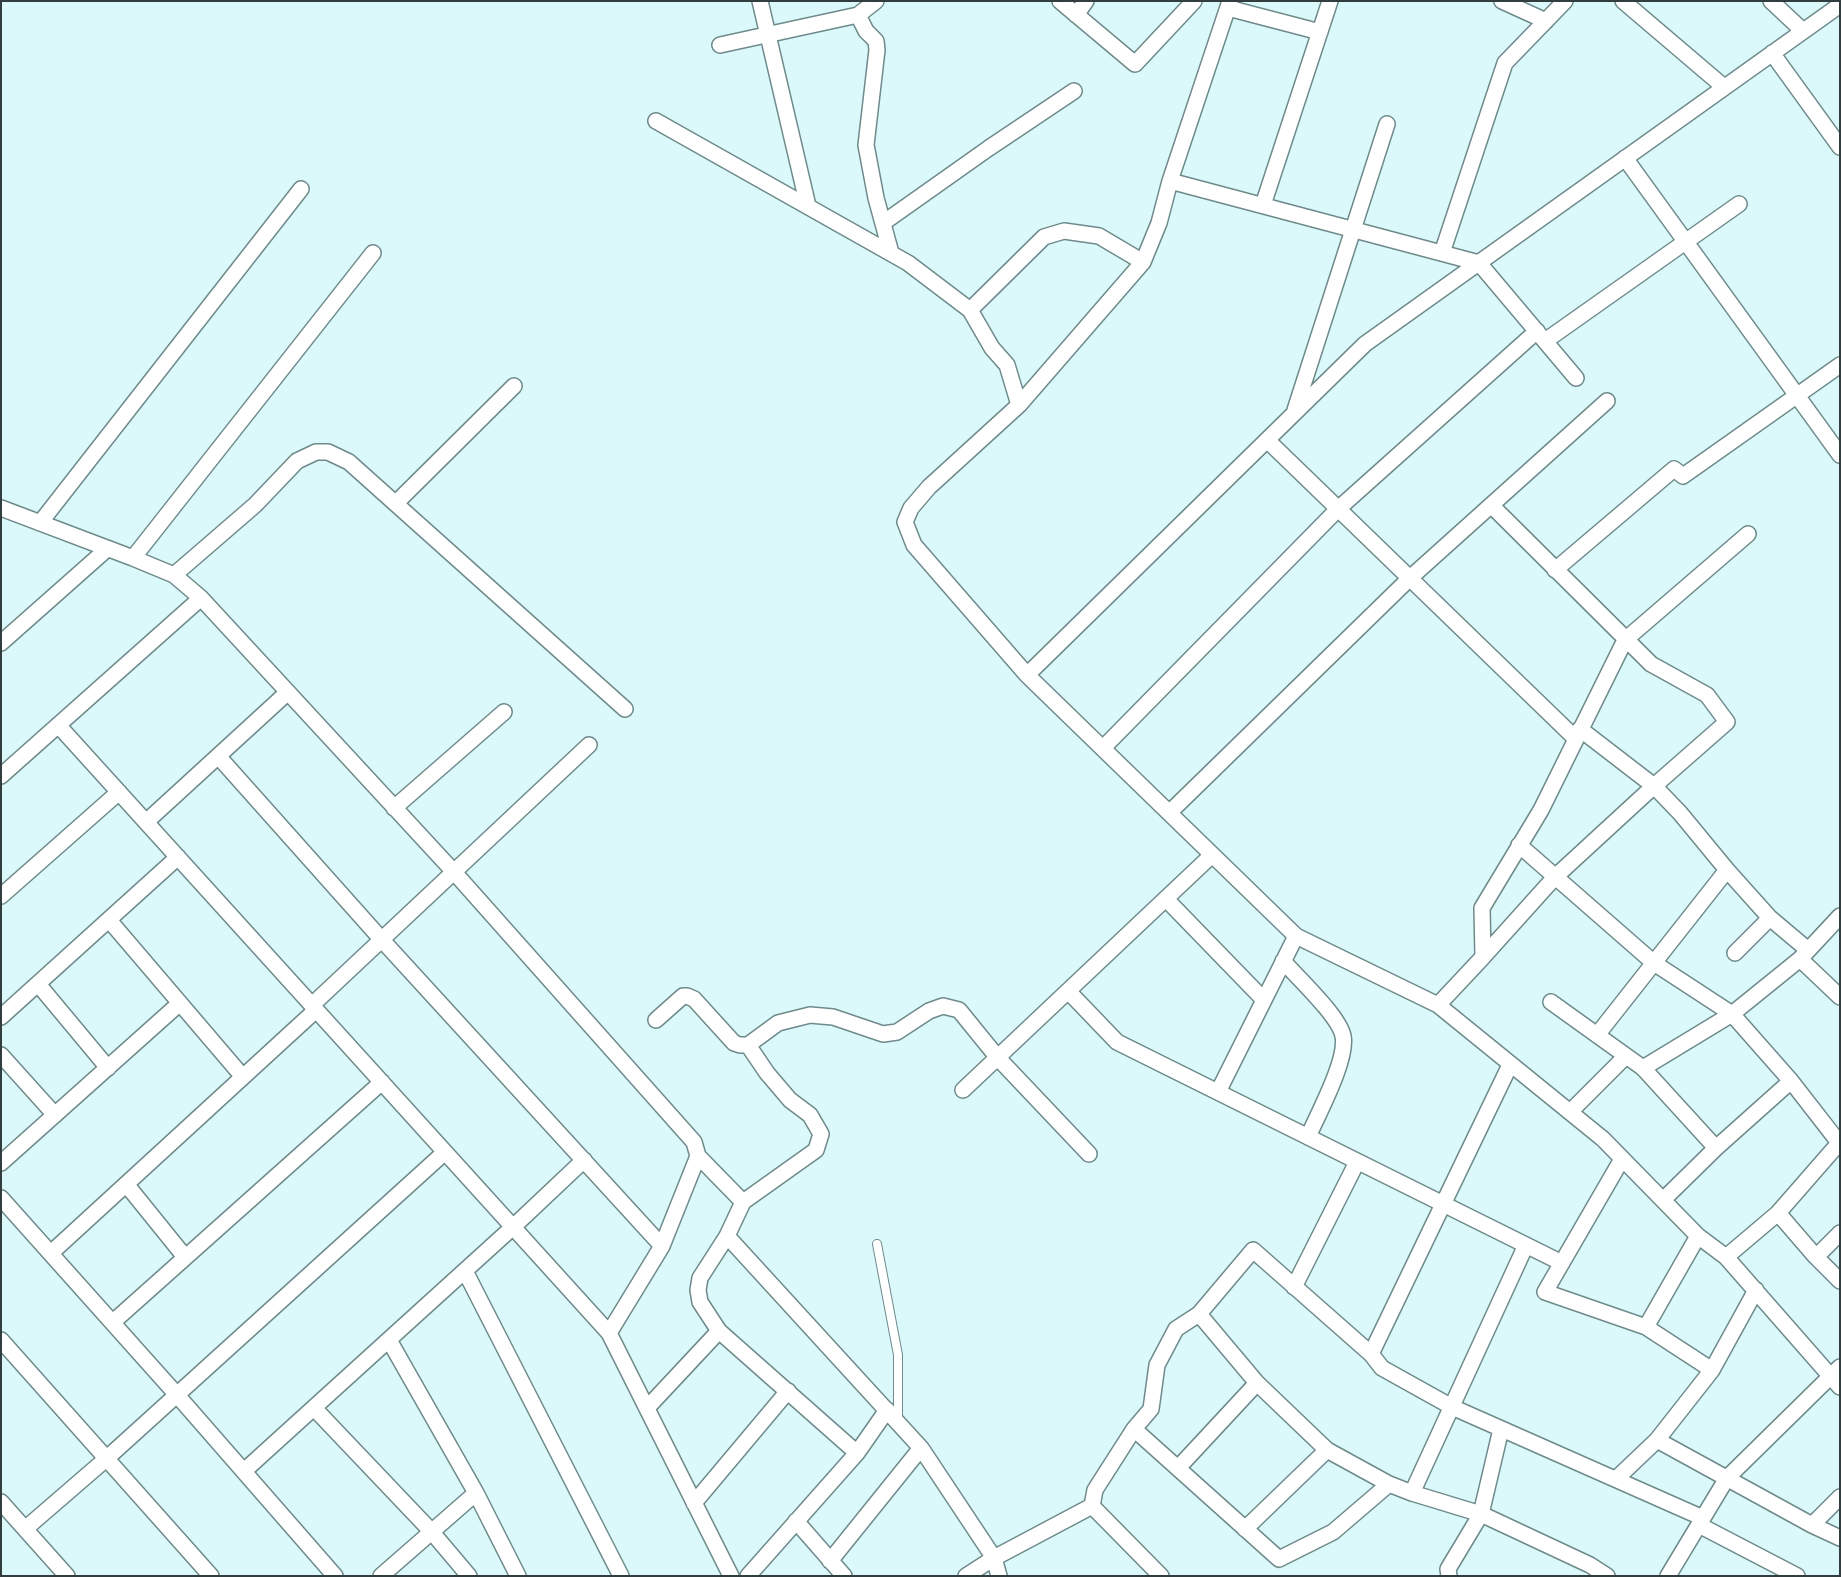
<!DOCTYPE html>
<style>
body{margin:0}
#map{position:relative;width:1841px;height:1577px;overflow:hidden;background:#dbf9fb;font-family:Ubuntu,sans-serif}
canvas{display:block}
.frame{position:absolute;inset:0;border:2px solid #313d3e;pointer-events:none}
</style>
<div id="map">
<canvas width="1841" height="1577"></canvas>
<div class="frame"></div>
</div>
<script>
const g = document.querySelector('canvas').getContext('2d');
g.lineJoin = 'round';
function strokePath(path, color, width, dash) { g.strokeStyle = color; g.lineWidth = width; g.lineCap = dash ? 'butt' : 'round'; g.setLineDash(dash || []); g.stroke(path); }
const service = new Path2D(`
 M877,1244L898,1355V1420`);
const minor = new Path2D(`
 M760,1L808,206
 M1060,1L1135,64L1194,1
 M1230,1L1170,181L1159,223L1143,262L1019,405L929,487L911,508L905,522L914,545L1027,675L1296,936L1438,1005L1603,1139L1698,1236L1726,1257L1840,1387
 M1502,1L1546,21
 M1623,1L1724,87
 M1771,1L1803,31
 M1228,8L1320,32
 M858,15L866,31L876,41L877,50L866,145L876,198L891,253
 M1076,15L1086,1
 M720,45L858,15L876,1
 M1772,53L1840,147
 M656,121L908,263L970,310L992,348L1007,365L1019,405
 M1625,158L1840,455
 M1170,181L1479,263L1576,378
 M1263,205L1330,1
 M883,223L989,148L1074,91
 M1442,253L1505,63L1565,1
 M970,310L1044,237L1064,231L1099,236L1143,262
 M1545,341L1739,204
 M1295,410L1387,124
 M1267,440L1576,739
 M396,503L514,386
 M1,508L133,558L174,575L201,598L454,872L694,1142L698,1156L662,1246L609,1333
 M40,523L301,189
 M133,558L373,253
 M1555,570L1674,469L1683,476L1840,365
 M174,575L255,505L297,461L316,452H328L349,462L625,709
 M1,643L107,549
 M1027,675L1365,344L1840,5
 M58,725L609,1333L731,1576
 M1580,729L1654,786L1680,813L1727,870L1770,918L1808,950
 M1103,748L1338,509L1537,331
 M218,756L382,940L662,1246
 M1,776L201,598
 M394,808L504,712
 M1169,813L1410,578L1607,401
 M146,822L288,692
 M1519,845L1654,963L1732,1014L1791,1081L1840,1144
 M1,896L119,792
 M1166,899L1264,1000
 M109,920L243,1077
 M1735,953L1770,918
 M1483,957L1555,877L1654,786L1727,722L1707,695L1651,664L1491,505
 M1800,959L1840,997
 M1283,961C1298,978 1339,1016 1343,1036C1348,1059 1318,1114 1308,1137
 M38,984L108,1068
 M1068,991L1117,1042L1562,1263
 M1551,1002L1643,1068L1716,1148
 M312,1005L589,745
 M1438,1005L1483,957L1482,908L1541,810L1625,640L1748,534
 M1,1017L178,857
 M656,1020L683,996H687L694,999L734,1043L740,1045H748L778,1023L810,1015L833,1017L883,1034L897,1032L929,1011L943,1006L959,1010L998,1058L1089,1154
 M1597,1035L1727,870
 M748,1045L767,1073L790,1100L810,1115L821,1134L816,1150L743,1202L727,1236L700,1278L698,1290L700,1302L719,1331L857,1453
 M1,1055L55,1115
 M1510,1065L1371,1354L1382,1368L1452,1407L1703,1518
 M1643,1068L1732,1014L1800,959L1840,916
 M963,1090L1212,855
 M1218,1092L1296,936
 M1570,1112L1626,1056
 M698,1156L743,1202
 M1622,1159L1545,1292L1646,1327L1712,1370
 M1,1163L180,1003
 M126,1184L185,1257
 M1,1198L177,1395L335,1576
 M1663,1200L1716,1148L1791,1081
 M1778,1213L1816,1257L1840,1281
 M727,1236L921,1448L994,1558L999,1576
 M51,1253L316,1010
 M1726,1257L1778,1213L1840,1142
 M1816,1257L1840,1233
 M465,1271L621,1576
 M1294,1287L1357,1162
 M113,1322L382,1082
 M1646,1327L1698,1236
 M1,1340L211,1576
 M389,1340L476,1493L518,1576
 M1371,1354L1253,1250L1199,1314L1257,1383L1327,1450L1389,1484L1412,1493L1481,1514L1590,1565L1607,1576
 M314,1408L431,1531L469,1576
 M647,1408L719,1331
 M1134,1429L1279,1559L1333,1532L1389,1484
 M1657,1440L1812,1525L1840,1538
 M1178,1468L1257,1383
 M244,1471L513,1227L584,1160
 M1616,1479L1657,1440L1712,1370L1756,1290
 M1412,1493L1526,1245
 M1,1502L67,1576
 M694,1503L788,1391
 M796,1521L844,1576
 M1699,1525L1797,1576
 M1812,1525L1840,1497
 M25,1529L106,1459L445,1152
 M1245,1529L1327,1450
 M830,1561L921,1448
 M381,1576L476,1493
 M748,1576L857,1453L887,1410
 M966,1576L994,1558L1092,1506
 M1161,1576L1092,1506L1095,1490L1134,1429L1151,1409L1157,1365L1176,1329L1199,1314
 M1449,1576L1448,1569L1481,1514L1501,1429
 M1668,1576L1727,1478L1840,1367`);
strokePath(service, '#6e8a8b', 10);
strokePath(minor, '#6e8a8b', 18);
strokePath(service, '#fff', 8);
strokePath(minor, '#fff', 15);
</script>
